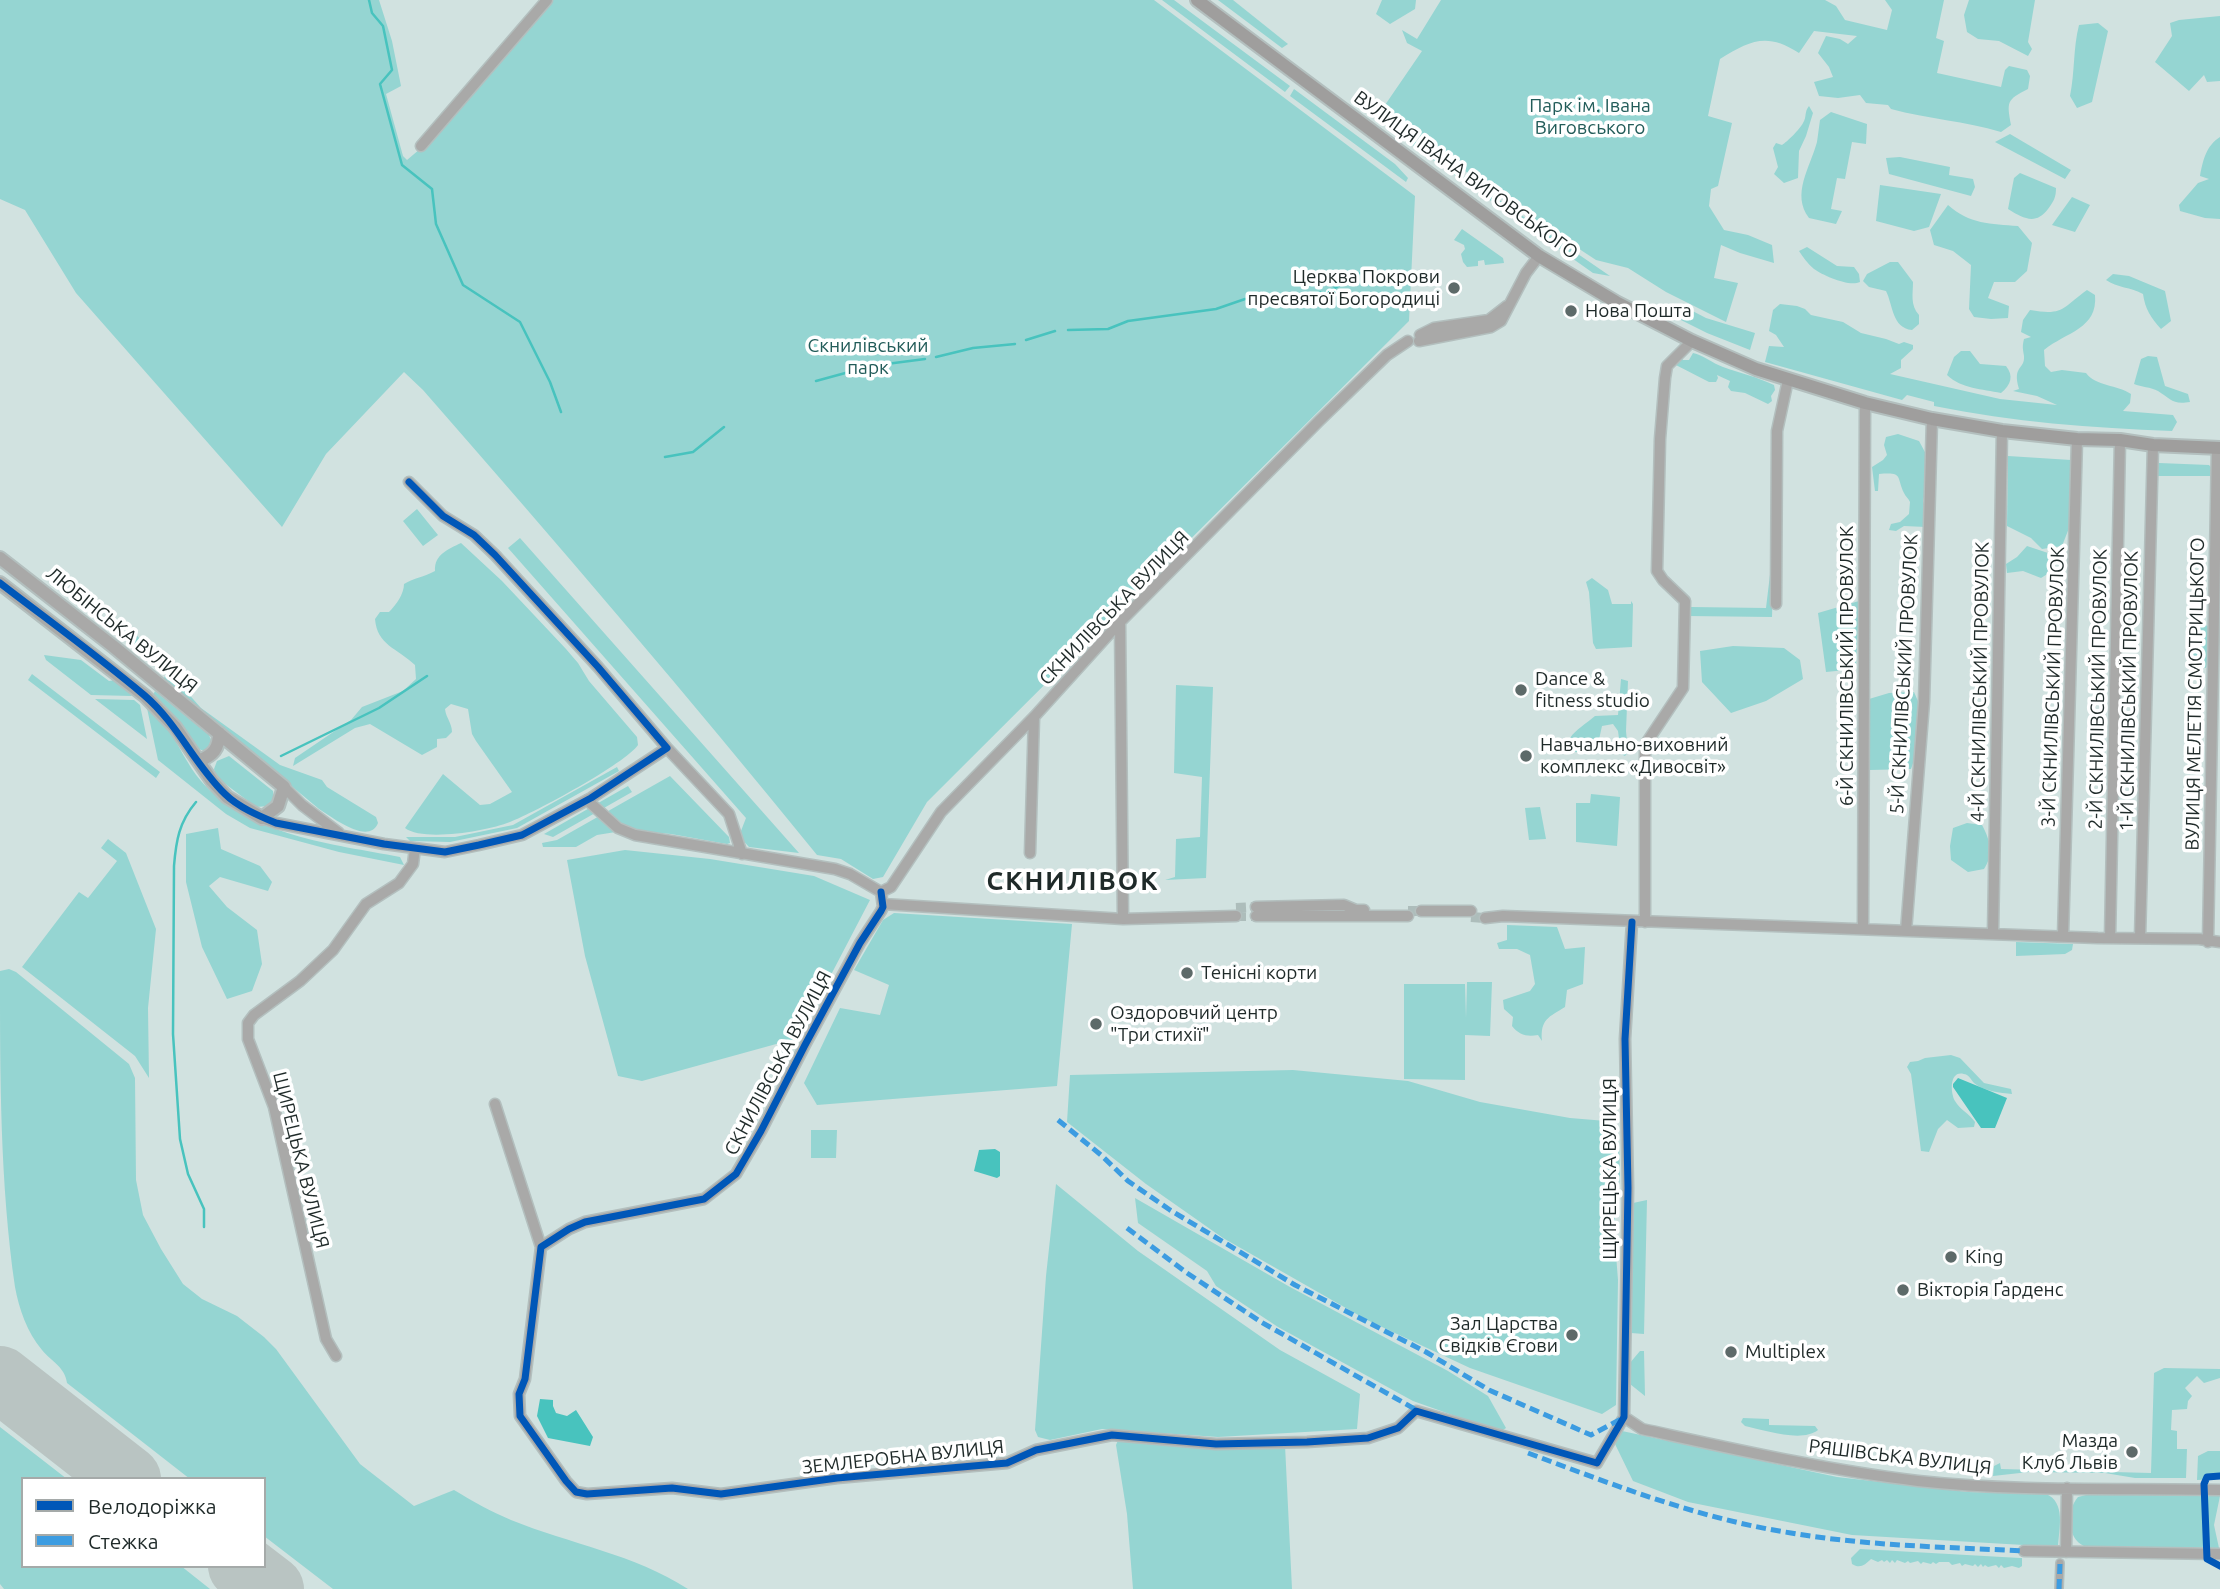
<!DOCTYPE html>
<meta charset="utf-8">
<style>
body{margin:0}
#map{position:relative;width:2220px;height:1589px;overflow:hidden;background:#d1e2e0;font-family:Ubuntu,sans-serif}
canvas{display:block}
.legend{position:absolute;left:21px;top:1477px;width:245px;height:91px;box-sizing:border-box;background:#fff;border:2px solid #a5aaa9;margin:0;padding:9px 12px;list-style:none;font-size:21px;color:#1f2a29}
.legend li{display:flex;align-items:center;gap:14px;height:35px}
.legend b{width:35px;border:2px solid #a5aaa9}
</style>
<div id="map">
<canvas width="2220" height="1589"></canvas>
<ul class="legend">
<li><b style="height:9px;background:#0057b8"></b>Велодоріжка</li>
<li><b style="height:9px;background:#3c9ce1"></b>Стежка</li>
</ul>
</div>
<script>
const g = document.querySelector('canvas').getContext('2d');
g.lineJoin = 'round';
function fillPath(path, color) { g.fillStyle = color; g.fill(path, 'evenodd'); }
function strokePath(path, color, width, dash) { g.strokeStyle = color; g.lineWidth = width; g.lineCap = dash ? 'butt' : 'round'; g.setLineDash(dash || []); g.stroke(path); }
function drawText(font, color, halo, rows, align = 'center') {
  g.font = font + ' Ubuntu,sans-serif'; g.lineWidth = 7; g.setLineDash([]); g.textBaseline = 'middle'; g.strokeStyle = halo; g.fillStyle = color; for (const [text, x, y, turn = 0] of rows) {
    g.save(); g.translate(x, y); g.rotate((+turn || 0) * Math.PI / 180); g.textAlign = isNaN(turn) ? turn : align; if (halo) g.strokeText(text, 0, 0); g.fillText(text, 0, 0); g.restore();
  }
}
fillPath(new Path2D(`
 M0,0H379L392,41L401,86L386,94L403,156L407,160L420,149L551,0H1154L1415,196L1409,321L927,802L883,877L873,879L841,859L817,855C689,697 557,543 423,390L404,372L326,454L282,527L76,293L25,210L0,199Z
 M1162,0H1174L1290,86L1285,92Z
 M1218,0H1233L1288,44L1282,48Z
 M1382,0H1416L1415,9L1390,24L1376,14Z
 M1441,0H1825L1836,6L1845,20L1887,30L1892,10L1885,0H1944L1936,38L1944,41L1937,73L2001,87L2005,70L2009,66L2027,70L2030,76L2028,89C2006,100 2007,102 2011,125L2001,132C1965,121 1928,119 1891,109L1888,105L1866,103L1860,95L1838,98L1819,96L1814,82L1833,77L1829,67L1818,53L1826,36L1840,39L1848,44L1857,36L1814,31L1799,53C1766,32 1750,41 1720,59L1708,116L1732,123L1718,186L1711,189L1709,206L1724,230L1748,235L1772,245L1774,263L1740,253L1721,245L1714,278L1738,283L1726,322L1666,292L1628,268L1596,260L1494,193L1398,120L1385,105L1422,51L1407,43L1402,30L1417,39Z
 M1969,0H2035L2028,42L2032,49L2028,56L1999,41L1978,39L1967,32L1964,15Z
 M2220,16V81L2207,82L2204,75L2189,91L2155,62L2172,36L2170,23L2179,20Z
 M2098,23L2108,31L2092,102L2077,108L2070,96C2075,72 2073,48 2079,25Z
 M1294,89L1395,164L1408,178L1406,182L1290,96Z
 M1809,106L1813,113L1806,136L1799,151L1798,178L1784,183L1774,174L1778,167L1773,148L1776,143L1782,145C1787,142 1800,129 1803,123C1807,117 1804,112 1809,106Z
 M1831,112L1867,124L1866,144L1852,142L1845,179L1837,178L1831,209L1842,211L1836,224L1809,218C1791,194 1810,168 1817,142C1818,135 1819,127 1820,120Z
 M2010,134L2071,170L2065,179L1995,142Z
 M2220,137V219L2205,218L2180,211L2179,205L2198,183L2209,179L2200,176C2203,160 2206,146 2220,137Z
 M1411,138L1422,147L1610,276L1593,273L1419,150L1408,142Z
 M1900,157L1950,167L1949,175L1973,179L1975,187L1971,196L1889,174L1886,158Z
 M2020,173L2056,188C2056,197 2054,201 2048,209C2036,225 2024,219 2008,209L2014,178Z
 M1880,185L1941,194L1929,227L1914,231L1876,221Z
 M2072,197L2090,205L2075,232L2052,225Z
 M1948,205C1969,224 1991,224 2018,226L2032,243L2027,271L2015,282H1994L1988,298L2009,306L2008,318L1991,319L1974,317L1969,309L1971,265L1953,251L1934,245L1930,230Z
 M1462,229L1503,258L1504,263L1485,265L1484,260L1478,261V266L1467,267L1463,262L1461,254L1465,249L1464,245L1454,240Z
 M1807,247L1837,266L1854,267L1859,274L1860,282C1849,287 1824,276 1814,269C1808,264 1803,257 1799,251Z
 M1890,262H1898L1913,282C1913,294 1910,305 1919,315V324L1912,330C1892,328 1893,305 1886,291L1869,287L1863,281L1867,274Z
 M2113,274L2129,276L2165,291L2171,321L2161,329C2151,318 2145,309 2143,294C2131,287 2117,288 2106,280Z
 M2087,290L2095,295C2098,329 2066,332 2044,350L2045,366L2051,372L2062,370L2086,373C2095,386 2118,385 2131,394L2130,403L2123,411L2173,415L2177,422L2172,431C2092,428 2013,422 1934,406V402L1907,395L1902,400L1765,362L1769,346L1784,347L1776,335L1769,331L1773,310L1780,304L1797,306L1805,309L1811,315L1843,322L1861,333L1886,339L1899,344L1904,342L1913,345V349L1901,360V368L1890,374L2000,399L2057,405L2037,396L2013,391L2019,389C2012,365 2025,370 2024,356C2023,349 2022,347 2024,339L2031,337L2021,332L2023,320L2030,310C2064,316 2062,308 2087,290Z
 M1681,305L1706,318L1755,333L1750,350L1707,333L1675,317Z
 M1961,351H1970L1980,364L2006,366C2014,376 2011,385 2001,393C1982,389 1962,389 1947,375L1954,357Z
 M1693,353C1703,355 1712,363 1723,367C1740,373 1757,377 1774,385L1775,390L1771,396L1772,401L1768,404L1745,393L1731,391L1728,387L1730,381L1717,375L1718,378L1716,382H1709L1672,363L1680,356L1683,360H1689Z
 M2148,356L2157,357L2165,386L2188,394L2190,402C2172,405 2171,399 2158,391C2151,387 2141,387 2134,384L2141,359Z
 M1898,434L1919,441L1926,454L1925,493L1923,501L1927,512L1926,527L1904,526L1896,531L1889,530L1891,524L1900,522L1909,514L1910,502C1909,499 1905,496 1904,493C1896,477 1904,472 1879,474L1878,491H1875L1872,467L1883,460L1887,455L1884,445L1886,437Z
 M2008,456L2071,460V523L2062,546L2042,549L2031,538L2007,526Z
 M2159,463L2209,465L2213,470L2210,476H2154L2155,468Z
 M417,509L438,535L423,546L403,521Z
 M520,538L799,853L749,847L739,836L746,818L508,548Z
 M1774,541L1772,617L1687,616L1691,607L1766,608Z
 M461,543L502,581L566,649L578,663L589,681L637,737L638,745C626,763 534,813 510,822C488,831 423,842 405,828L443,774L480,805L490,804L512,792L476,741L472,734L468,709L451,704L445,709C446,718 452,723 452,732L446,738L437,739V747L422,755L370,724L355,728L293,766L295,758L351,720L362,707L403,691L416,679L415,665C397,648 377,645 375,619L380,612H389C396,605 404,594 404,584C414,578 424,577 435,571C434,554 449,549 461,543Z
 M2027,546L2048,553L2049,573L2041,578L2023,571L2007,573L2006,564L2017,557Z
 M1592,578L1608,590L1612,604H1631V601L1633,604L1632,647L1596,649L1593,643L1589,592L1586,582Z
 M1859,601L1856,669L1826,672L1818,613Z
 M2203,623L2210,628V653L2206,668L2189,663L2190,639Z
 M132,630L201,708L280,765L322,780L327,787L376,817L378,823C369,846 332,817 319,809L163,679L166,675L124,639Z
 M1733,646L1784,648L1800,660L1803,679L1766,701L1731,713L1702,682L1700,651Z
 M44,655L81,660L109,681L115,680L132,696L91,695L46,660Z
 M32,674L160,772L156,778L28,680Z
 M1621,679L1628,681L1626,731L1628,752L1625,756L1621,754L1618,731L1613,724L1602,726L1596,753L1574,752L1570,738C1576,729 1586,724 1595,716L1618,715Z
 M1176,685L1213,687L1206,878L1165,880L1175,877L1176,839L1200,837L1202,777L1174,773Z
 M155,691L209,735L211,740L207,750H201L194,746L170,712L153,695Z
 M1914,692L1921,708L1916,755L1911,769L1870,770L1867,736L1869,699L1889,693Z
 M95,699L134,700L140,705L147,739Z
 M147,708C153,714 160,720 166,727C179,744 187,765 201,781C249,836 333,844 400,857L404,865L339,852L250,828L226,814L158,760Z
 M229,756L273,791L274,799L269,806L256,807L216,777L214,769L217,761Z
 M617,767L619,771L517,828L450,842L410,841L406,837H455L513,825Z
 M670,776L729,837L730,843L727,844L671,834L628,830L597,835L576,847H543L542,843L557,840Z
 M628,786L632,792L553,837L544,834Z
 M1591,794L1620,797L1617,846L1576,842V803H1590Z
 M1540,807L1546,839L1529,840L1525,808Z
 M1967,823L1982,825C1990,840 1994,854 1984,869L1968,872L1951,860L1950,846L1953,828Z
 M218,828L221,849L260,866L272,882L268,891L220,877L209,886L227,907L257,930L262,964L252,991L227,999L202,947L186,882V834Z
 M108,839L126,853L156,929L148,1008L149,1078L135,1056L22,967L79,892L88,898L117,861L101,848Z
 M625,850L710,859L814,876L870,900L798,1038L642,1081L618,1076L585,956L567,860Z
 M894,913L1072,924L1057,1086L817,1105L804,1083L840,1008L880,1015L889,985L854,970L883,920Z
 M1507,925L1557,927L1565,949L1585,947L1583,984L1567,990L1565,1007C1549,1017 1540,1019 1542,1041L1538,1035C1527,1037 1519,1035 1512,1026L1513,1017L1504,1009L1503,1000L1530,991L1535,984L1530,955L1517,949H1499L1497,943L1507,940Z
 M2016,942L2073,944L2072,950L2065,954L2016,956Z
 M9,969L16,972L129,1064L135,1078L136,1180L143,1215L161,1249L183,1284L202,1299L237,1316L264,1337L276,1349L360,1464L414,1506L454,1490C472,1501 492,1512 511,1520C570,1544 634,1554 688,1589H333L264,1536V1479H190L67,1383C65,1367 52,1362 42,1350C27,1332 19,1309 15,1287C0,1183 0,1076 0,971Z
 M1467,982H1492L1490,1036L1465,1035V1080L1404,1079V984H1465L1466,1018Z
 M1951,1055L1960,1058L1984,1083L2011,1089L2012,1094C2001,1093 1983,1091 1974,1083C1972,1081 1970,1077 1967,1075C1949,1067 1950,1092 1955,1101C1960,1110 1969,1113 1975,1122L1974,1127L1958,1128L1947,1120L1938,1129L1929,1152L1921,1151L1911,1074L1907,1067L1910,1062L1918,1061L1925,1058Z
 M1293,1070L1408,1081L1480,1102L1570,1118L1606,1121L1619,1140L1620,1179L1615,1200V1242L1618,1280L1616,1405L1602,1414L1470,1368L1367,1320L1223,1238L1146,1184L1067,1122L1070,1075Z
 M811,1130H837L836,1158H811Z
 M1056,1184L1138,1251L1280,1350L1360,1394L1357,1429L1218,1437L1102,1429L1050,1440L1038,1437L1035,1430L1046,1276Z
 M1135,1198L1290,1287L1448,1371L1488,1396L1506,1428L1500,1432L1413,1401L1278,1327L1216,1286L1207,1271L1138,1223Z
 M1647,1200L1644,1334L1631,1333L1633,1203Z
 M1640,1351H1644L1645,1396L1630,1384L1629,1364Z
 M2164,1368L2220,1369V1378L2204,1383L2197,1376L2185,1388L2192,1396L2188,1401L2187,1409L2172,1410L2171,1430L2177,1431V1449H2187L2186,1478H2135L2105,1473L2029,1472L1993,1476L1994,1466L2000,1463L2001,1469L2151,1473L2154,1373Z
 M1743,1418L1769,1419V1425L1815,1426L1818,1430C1802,1443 1764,1430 1745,1426L1741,1422Z
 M0,1427L67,1479H23V1566H181L210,1589H4L0,1584Z
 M1622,1431L1837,1477L1968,1492L2046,1494C2066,1502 2059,1529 2058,1547L1852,1535L1688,1502L1633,1481L1615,1444Z
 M1119,1438L1285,1445L1292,1589H1133L1127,1514L1116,1445Z
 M2208,1451H2220V1479L2197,1480L2198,1456Z
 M2090,1494L2220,1496L2214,1525L2219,1548L2084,1546C2067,1538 2066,1511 2078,1497Z
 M1860,1549L2020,1558H2022V1566L2019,1568L2012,1566L2004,1568L2001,1565L1999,1568L1996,1565L1988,1567L1985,1565L1983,1567L1981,1564L1978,1567L1975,1564L1973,1566L1965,1564L1962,1566L1960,1563L1952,1565L1949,1562H1939L1936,1564L1933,1562L1931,1564L1923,1562L1921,1564L1918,1561L1910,1563L1908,1561L1905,1563L1897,1560L1895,1563L1892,1560L1890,1563L1887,1560L1884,1562L1882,1560L1878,1562L1871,1559C1865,1565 1860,1569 1852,1564L1851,1558Z`), '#95d5d2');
fillPath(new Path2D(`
 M1958,1078L2007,1098L1995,1128H1981L1953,1087V1084Z
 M995,1149L1000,1152V1176L997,1178L974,1171L979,1150Z
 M540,1399L553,1400V1406L556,1413L567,1416L576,1410L593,1437L590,1446L548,1438L537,1416Z`), '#48c3be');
strokePath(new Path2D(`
 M369,0L372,13L383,26L392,70L380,84L402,165L432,189L436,224L463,285L520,322L550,382L561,412
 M1257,298L1328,292L1366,270
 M1068,330L1108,329L1128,321L1216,309L1245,299
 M1026,340L1055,331
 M936,357L973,348L1015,344
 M816,381L871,366L925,359
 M665,457L693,452L724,427
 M281,756L379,708L427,676
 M196,802C179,822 176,841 174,866L173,1034L180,1139L188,1174L204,1209V1227`), '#48c3be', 2.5);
strokePath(new Path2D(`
 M0,1366L8,1379L27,1400`), '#b9c4c2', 26);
strokePath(new Path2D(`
 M0,1379L128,1479
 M241,1566L271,1589`), '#b9c4c2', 66);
strokePath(new Path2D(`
 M1236,908L1256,907
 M1408,911H1421
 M1236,916H1256
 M1471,917L1485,918`), '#adbdbb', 10, [10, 5]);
const pedestrian = new Path2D(`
 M2059,1589L2060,1563`);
const minor = new Path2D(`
 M421,146L547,0
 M1420,335L1434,328L1489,320L1507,306
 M1419,341L1491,327L1501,321L1526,273L1539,256
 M1776,604L1777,431L1788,380
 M1120,622L1123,919
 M667,748L729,814L742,854
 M284,787L302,805L339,833
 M587,800L618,828L635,835L835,869L850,874L881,892
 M262,818L276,823L384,844L445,852L479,845L522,835L591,798L667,748L598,667L495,555L474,535L443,516L409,482
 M1030,853L1034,717
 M881,892L883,907L881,911L860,943L805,1045L761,1131L736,1174L704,1199L585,1222L569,1229L541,1247L525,1379L519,1394L520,1416L566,1481L576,1492L587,1494L672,1488L721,1494L837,1478L1007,1463L1036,1450L1112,1435L1216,1444L1307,1442L1368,1438L1398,1428L1416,1411L1597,1463L1624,1417L1628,1188L1625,1039L1632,922
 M881,892L891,887L941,812L1034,717L1120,622L1319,421L1387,355L1408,341
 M883,904L1123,919L1236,916
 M1256,907L1344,905L1356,910H1364
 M1421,911H1471
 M1256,916H1408
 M1485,918L1503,916L2098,938L2199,939L2220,942
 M1645,922V745L1683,688L1685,601L1663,580L1657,571L1660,439L1665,378L1667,366L1692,341
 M1863,929L1865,403
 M1906,931L1924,702L1932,419
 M1993,933L2002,431
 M2063,936L2077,439
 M2110,938L2120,440
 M2140,938L2153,445
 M2208,942L2217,448
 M495,1104L541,1247
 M336,1356L326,1339L274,1107L248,1039V1023L254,1015L300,981L333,950L366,904L399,883L413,864L415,848
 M1624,1417L1642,1429C1734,1449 1825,1470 1918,1481C2018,1492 2120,1488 2220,1490
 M2024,1551L2220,1554
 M2066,1552L2067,1488`);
const tertiary = new Path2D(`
 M0,558L114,647L284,787L278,806L262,818L227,797L212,781L175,727L145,696L0,583
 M199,761C213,755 219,749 219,733`);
const secondary = new Path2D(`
 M1197,0L1539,256L1616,302L1692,341L1756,369L1865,403L1932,419L2002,431L2077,439L2120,440L2153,445L2220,448`);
strokePath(pedestrian, '#b3bfbe', 10);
strokePath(minor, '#b3bfbe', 13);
strokePath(tertiary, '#b3bfbe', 16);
strokePath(secondary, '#b3bfbe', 16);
strokePath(pedestrian, '#a9a9a8', 7);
strokePath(minor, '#a9a9a8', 10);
strokePath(tertiary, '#a9a9a8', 12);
strokePath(secondary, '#9f9e9d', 12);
strokePath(new Path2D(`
 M1058,1120L1101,1155L1128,1181L1170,1210L1295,1285L1426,1352L1489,1390L1591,1435L1621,1419
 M1127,1228L1187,1273L1261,1322L1420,1412
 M1528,1453C1614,1485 1700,1519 1791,1533C1868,1546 1946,1547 2024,1551
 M2059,1589L2060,1563`), '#3c9ce1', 5, [10, 5]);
strokePath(new Path2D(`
 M0,583C48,620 98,656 144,695C178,724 194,764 225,794C238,807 259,816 276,823L384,844L445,852L479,845L522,835L591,798L667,748L598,667L495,555L474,535L443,516L409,482
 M881,892L883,907L881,911L860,943L805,1045L761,1131L736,1174L704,1199L585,1222L569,1229L541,1247L525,1379L519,1394L520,1416L566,1481L576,1492L587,1494L672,1488L721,1494L837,1478L1007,1463L1036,1450L1112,1435L1216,1444L1307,1442L1368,1438L1398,1428L1416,1411L1597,1463L1624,1417L1628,1188L1625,1039L1632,922
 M2220,1476L2207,1477L2204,1484L2207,1559L2220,1566`), '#0057b8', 7);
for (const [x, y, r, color] of [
 [1454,288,7,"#5d6a69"],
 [1571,311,7,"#5d6a69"],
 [1521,690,7,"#5d6a69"],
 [1526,756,7,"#5d6a69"],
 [1187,973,7,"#5d6a69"],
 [1096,1024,7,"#5d6a69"],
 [1951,1257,7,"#5d6a69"],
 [1903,1290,7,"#5d6a69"],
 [1572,1335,7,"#5d6a69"],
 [1731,1352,7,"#5d6a69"],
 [2132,1452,7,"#5d6a69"]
]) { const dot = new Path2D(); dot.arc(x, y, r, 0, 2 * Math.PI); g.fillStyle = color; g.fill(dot); strokePath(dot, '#fff', 2.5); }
drawText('19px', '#225c59', '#fff', [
 ["Парк ім. Івана",1590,106],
 ["Виговського",1590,128],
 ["Скнилівський",868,346],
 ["парк",868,368]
]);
drawText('19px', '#1f2a29', '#fff', [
 ["ВУЛИЦЯ ІВАНА ВИГОВСЬКОГО",1466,175,36],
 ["СКНИЛІВСЬКА ВУЛИЦЯ",1114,608,-46],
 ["ЛЮБІНСЬКА ВУЛИЦЯ",122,630,39],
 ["6-Й СКНИЛІВСЬКИЙ ПРОВУЛОК",1847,666,-90],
 ["5-Й СКНИЛІВСЬКИЙ ПРОВУЛОК",1904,674,-87],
 ["4-Й СКНИЛІВСЬКИЙ ПРОВУЛОК",1980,682,-89],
 ["3-Й СКНИЛІВСЬКИЙ ПРОВУЛОК",2053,687,-88],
 ["2-Й СКНИЛІВСЬКИЙ ПРОВУЛОК",2098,689,-89],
 ["1-Й СКНИЛІВСЬКИЙ ПРОВУЛОК",2129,691,-89],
 ["ВУЛИЦЯ МЕЛЕТІЯ СМОТРИЦЬКОГО",2195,694,-89],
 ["СКНИЛІВСЬКА ВУЛИЦЯ",778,1063,-62],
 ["ЩИРЕЦЬКА ВУЛИЦЯ",301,1160,76],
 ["ЩИРЕЦЬКА ВУЛИЦЯ",1610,1169,-90],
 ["ЗЕМЛЕРОБНА ВУЛИЦЯ",903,1457,-6],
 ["РЯШІВСЬКА ВУЛИЦЯ",1900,1457,7]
]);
drawText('19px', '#1f2a29', '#fff', [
 ["Церква Покрови",1440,277,"right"],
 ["пресвятої Богородиці",1440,299,"right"],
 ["Нова Пошта",1585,311],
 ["Dance &",1535,679],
 ["fitness studio",1535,701],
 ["Навчально-виховний",1540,745],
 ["комплекс «Дивосвіт»",1540,767],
 ["Тенісні корти",1201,973],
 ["Оздоровчий центр",1110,1013],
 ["\"Три стихії\"",1110,1035],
 ["King",1965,1257],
 ["Вікторія Ґарденс",1917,1290],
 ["Зал Царства",1558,1324,"right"],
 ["Свідків Єгови",1558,1346,"right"],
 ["Multiplex",1745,1352],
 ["Мазда",2118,1441,"right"],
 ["Клуб Львів",2118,1463,"right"]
], 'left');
g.letterSpacing = '2px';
drawText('bold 26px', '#1f2a29', '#fff', [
 ["СКНИЛІВОК",1073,881]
]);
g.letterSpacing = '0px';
</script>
